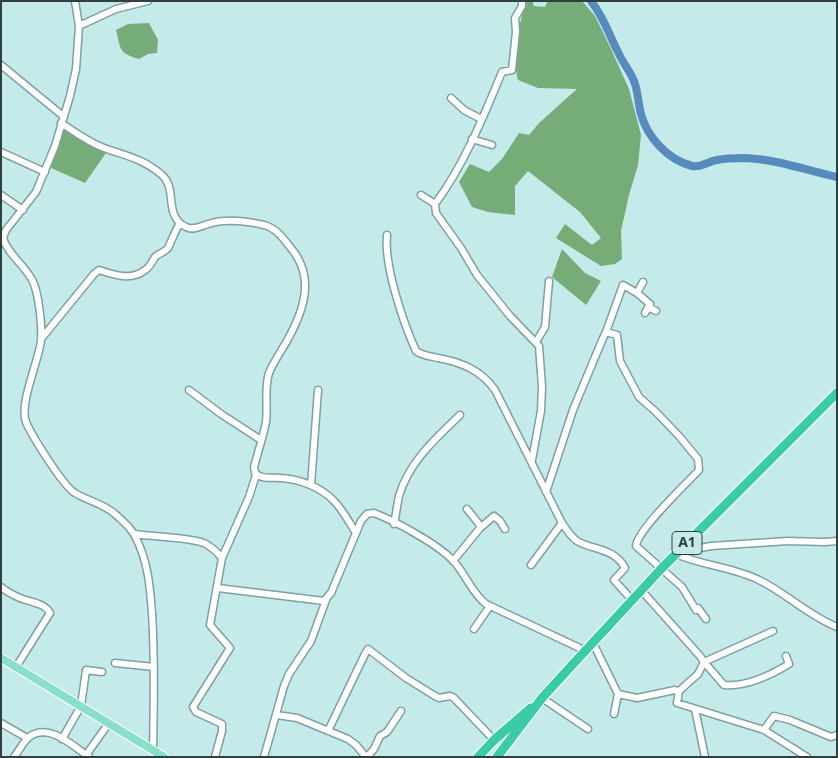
<!DOCTYPE html>
<style>
body{margin:0}
#map{position:relative;width:838px;height:758px;overflow:hidden;background:#c5eaea;font-family:"Noto Sans",sans-serif}
canvas{display:block}
.frame{position:absolute;inset:0;border:2px solid #303f3f;pointer-events:none}
</style>
<div id="map">
<canvas width="838" height="758"></canvas>
<div class="frame"></div>
</div>
<script>
const g = document.querySelector('canvas').getContext('2d');
g.lineJoin = 'round';
function fillPath(path, color) { g.fillStyle = color; g.fill(path, 'evenodd'); }
function strokePath(path, color, width, dash) { g.strokeStyle = color; g.lineWidth = width; g.lineCap = dash ? 'butt' : 'round'; g.setLineDash(dash || []); g.stroke(path); }
function drawText(font, color, halo, rows, align = 'center') {
  g.font = font + ' "Noto Sans",sans-serif'; g.lineWidth = 4; g.setLineDash([]); g.textBaseline = 'middle'; g.strokeStyle = halo; g.fillStyle = color; for (const [text, x, y, turn = 0] of rows) {
    g.save(); g.translate(x, y); g.rotate((+turn || 0) * Math.PI / 180); g.textAlign = isNaN(turn) ? turn : align; if (halo) g.strokeText(text, 0, 0); g.fillText(text, 0, 0); g.restore();
  }
}
fillPath(new Path2D(`
 M526,1H532L534,6L545,7L548,1H582L595,16L611,49L629,89L641,135L638,165L629,195L621,231L622,259L615,264L601,266L556,238L565,224L592,245L601,238L580,212L528,171L515,186V215L488,212L472,207L459,182L470,164L489,172L502,159L519,133L529,135L539,123L577,89L538,88L518,80C511,54 519,27 526,1Z
 M149,23L158,40L157,53L148,54L139,59C118,53 121,49 116,30L128,24Z
 M63,127L106,153L85,183L51,168Z
 M562,249L585,273L601,281L586,305L552,277Z`), '#75ac78');
strokePath(new Path2D(`
 M591,1C605,19 609,35 619,54C623,63 630,71 634,81C638,91 638,103 641,114C647,137 668,160 692,166C701,168 709,161 717,160C726,158 735,158 744,158C775,159 806,170 837,177`), '#578bbe', 8);
const minor = new Path2D(`
 M75,1L79,26L76,69L70,96L55,146L36,192L6,230L3,238C7,253 23,264 31,278C39,290 42,326 41,341C38,363 19,404 26,422C32,436 63,486 75,493C88,501 104,504 115,514C122,520 131,528 135,536C148,561 150,586 152,613C155,659 154,704 153,750
 M79,26L116,9L148,1
 M1,65L63,116
 M451,98L464,110L481,119
 M61,123C75,132 88,142 104,148C126,156 142,158 162,175C178,189 163,216 186,227C193,231 201,226 208,224C226,218 246,221 264,225C276,228 283,238 290,247C315,276 305,308 288,339C282,350 274,361 269,373C264,388 268,406 266,422C263,437 258,452 254,467L255,473C262,480 272,477 281,478C299,479 321,487 334,501C343,510 349,522 356,533
 M472,139L492,145
 M1,152L45,172
 M1,195L23,210
 M421,195L435,204L436,213L461,248L477,275L510,316L539,346L542,387L541,411L532,460
 M435,204C464,165 483,118 502,72L512,70L516,32L515,18L522,6V1
 M387,235C384,266 403,322 416,351C423,356 430,356 438,358C461,362 481,370 495,390L562,523C566,529 571,537 577,541C592,550 615,548 625,568L614,580L632,600
 M637,293L643,282
 M648,307L656,311
 M606,332L623,285L637,293L650,304L645,313
 M41,339L94,274L99,270C114,275 132,281 145,270C150,267 152,262 155,257C159,253 164,253 168,248C172,240 175,231 180,223
 M536,342L545,327L549,281
 M189,390L221,414L261,440
 M311,485L318,390
 M546,492L573,410L603,338L606,332L617,335L620,361L639,397L656,412L679,436L698,459L699,470C686,484 638,529 636,546L682,587L696,610L698,608L706,619
 M394,524C396,515 397,505 399,496C409,462 435,439 460,415
 M480,528L494,516L500,521L505,529
 M135,534C154,537 188,537 204,543C212,547 217,552 222,558L210,625L230,648L193,707L196,712L222,724V731L215,757
 M676,554C703,566 734,567 761,581C787,594 809,616 837,627
 M681,556L695,549L711,546L788,541L825,542L837,541
 M222,558L249,497L256,475
 M453,561L480,528L479,524L467,509
 M531,565L562,523
 M1,587C7,592 13,595 20,598C30,602 45,603 50,613L16,667
 M218,588L324,601L331,593L361,521L367,514L374,513C395,521 442,546 456,564C466,576 473,594 486,604L586,651
 M641,590L700,656L704,662L698,674L679,691L677,703L764,730L774,716L790,720L831,737L837,735
 M474,629L490,606
 M773,631L704,662L724,685C745,687 771,675 789,664L786,656
 M593,643L618,694L614,714
 M115,663L154,667
 M618,694L637,698L675,690L679,692
 M542,698L588,729
 M695,709L705,757
 M277,715L297,718L348,739L356,745L366,757
 M1,723L27,738
 M764,730L807,757
 M328,731L365,654L368,649L406,678L435,696L439,698L450,696L454,698L494,740
 M62,739L81,706L86,670L102,672
 M86,755L109,723
 M14,757C19,751 23,742 29,737C49,722 73,746 89,757
 M264,757L284,686L289,674L311,641L326,600
 M367,757L374,749L380,736L387,732L401,711`);
const major = new Path2D(`
 M1,658L164,757`);
const highway = new Path2D(`
 M478,757L494,740L531,708
 M497,757L542,698L574,663L662,568L837,393`);
strokePath(minor, '#7da0a0', 9);
strokePath(major, '#fff', 10);
strokePath(highway, '#fff', 11);
strokePath(minor, '#fff', 6);
strokePath(major, '#89e0ca', 8);
strokePath(highway, '#3acca7', 9);
for (const [x, y, w] of [
 [687,543,30]
]) { const box = new Path2D(); box.roundRect(x - w / 2, y - 11.5, w, 23, 4); g.fillStyle = '#c5eaea'; g.fill(box); strokePath(box, '#303f3f', 1); }
drawText('bold 14px', '#303f3f', null, [
 ["A1",687,543]
]);
</script>
